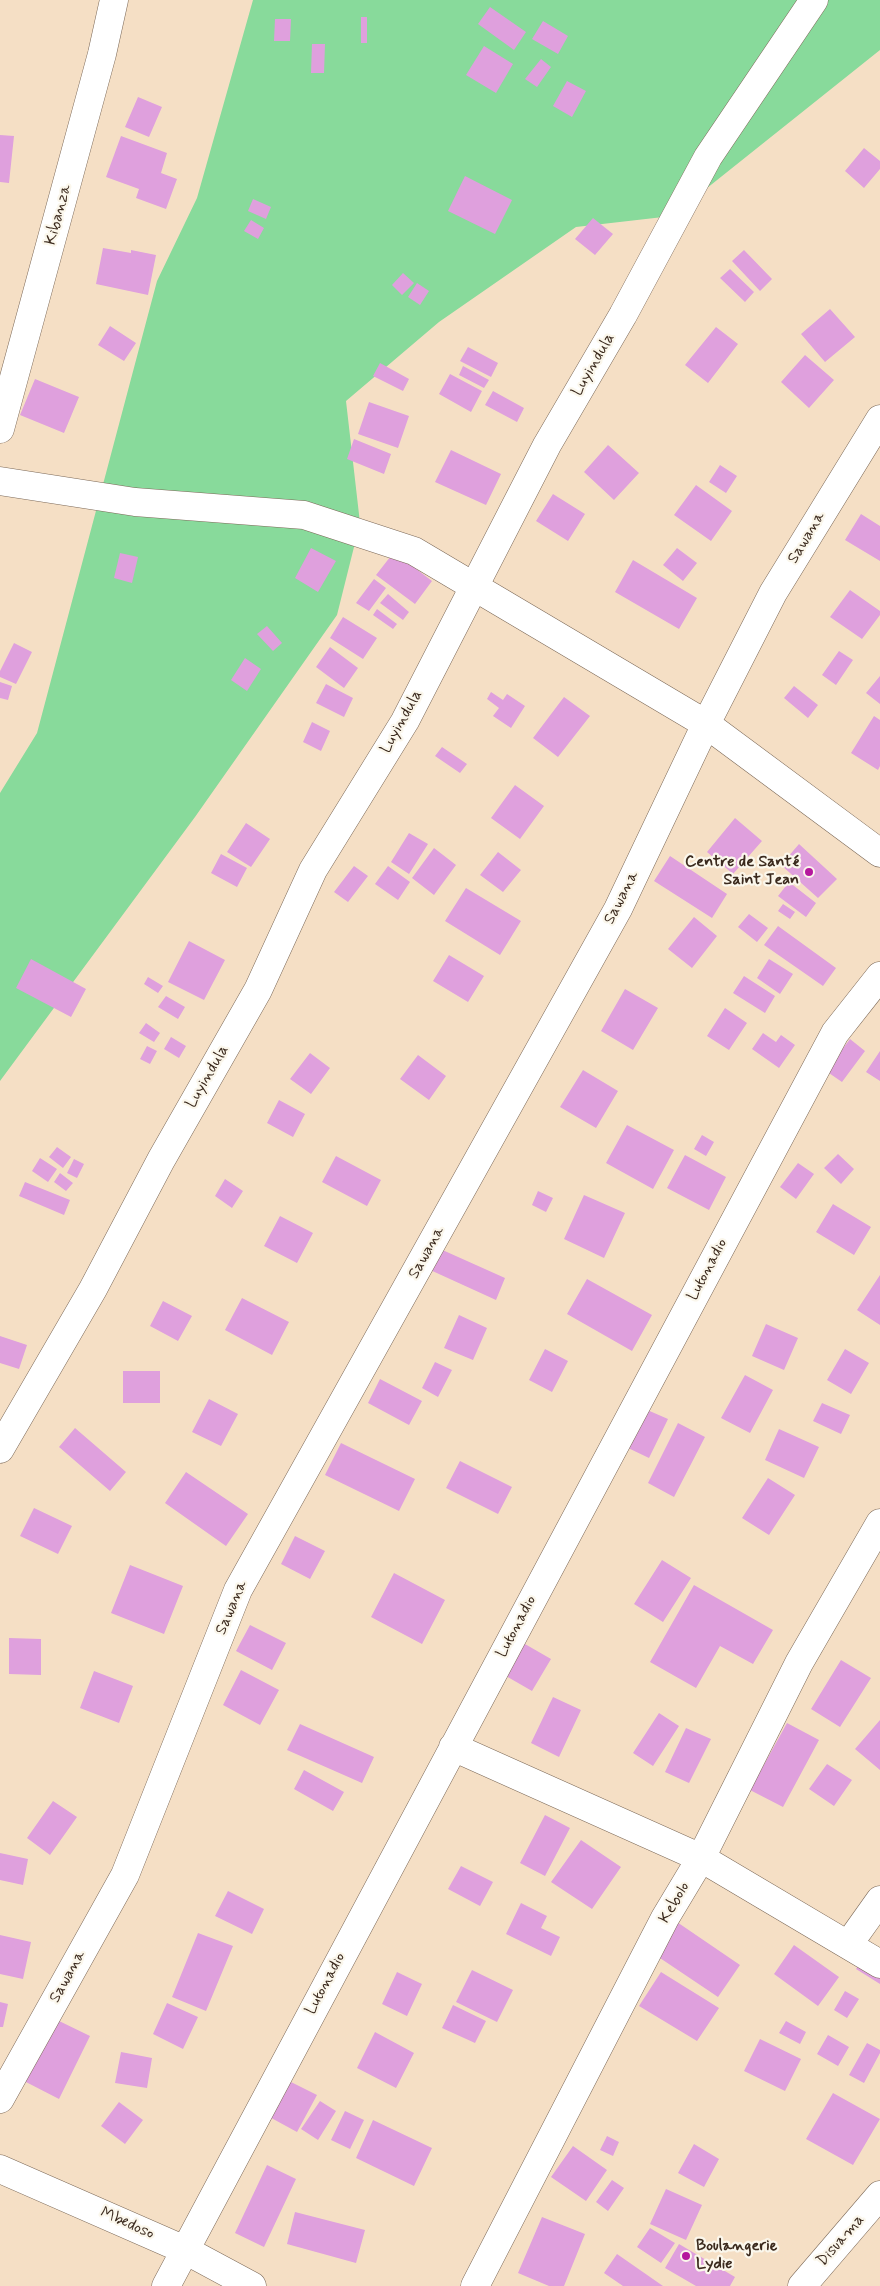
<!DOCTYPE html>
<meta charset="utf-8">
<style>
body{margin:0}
canvas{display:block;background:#f5dfc5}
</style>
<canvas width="880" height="2286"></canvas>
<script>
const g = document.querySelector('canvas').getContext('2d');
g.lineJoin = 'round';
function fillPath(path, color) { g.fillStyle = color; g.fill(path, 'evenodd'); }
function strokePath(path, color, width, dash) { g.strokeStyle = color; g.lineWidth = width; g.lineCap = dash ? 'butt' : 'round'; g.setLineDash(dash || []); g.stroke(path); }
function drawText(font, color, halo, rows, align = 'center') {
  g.font = font + ' Mynerve,sans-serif'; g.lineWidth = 4.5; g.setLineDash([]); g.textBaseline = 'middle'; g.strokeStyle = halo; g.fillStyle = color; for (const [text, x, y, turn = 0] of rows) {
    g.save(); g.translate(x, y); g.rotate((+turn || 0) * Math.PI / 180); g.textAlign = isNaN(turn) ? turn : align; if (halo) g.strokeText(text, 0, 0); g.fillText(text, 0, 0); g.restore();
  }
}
fillPath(new Path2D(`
 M253,0H880V50L672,216L576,227L439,322L346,401L360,523L337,615L195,817L0,1081V793L37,733L157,281L197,198Z`), '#88da9b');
fillPath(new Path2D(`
 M490,7L526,32L514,50L478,24Z
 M361,17H367V43H361Z
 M275,19H291L290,41H274Z
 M543,21L568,36L558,54L532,39Z
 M312,44H325L324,73H311Z
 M484,46L513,64L496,93L466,75Z
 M541,59L551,67L537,87L525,79Z
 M567,81L586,91L572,117L553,106Z
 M138,97L162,107L149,137L125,127Z
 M0,135L14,136L9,183L0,182Z
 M121,136L167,153L161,173L177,179L166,209L136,198L139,189L106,177Z
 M864,148L880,161V169L864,188L845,171Z
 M465,176L512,200L495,234L448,211Z
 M253,199L271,207L266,219L248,211Z
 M593,218L613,234L595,255L575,239Z
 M251,220L264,228L258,239L244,231Z
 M103,248L131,253V250L156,255L148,295L96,284Z
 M744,250L772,279L760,291L732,261Z
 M730,269L754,292L745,302L720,278Z
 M403,273L414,283L402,295L392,285Z
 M417,283L429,291L420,305L408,297Z
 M830,309L855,337L825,362L801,334Z
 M110,326L136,343L124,361L98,345Z
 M716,327L738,344L708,383L685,365Z
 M468,347L498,363L491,377L460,361Z
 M805,355L834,380L809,408L781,382Z
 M380,363L409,379L403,391L373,376Z
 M463,366L489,380L484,388L459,375Z
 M450,374L482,391L471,412L439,394Z
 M35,379L79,397L64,433L20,415Z
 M493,391L524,408L517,422L485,405Z
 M369,402L409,416L398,448L358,434Z
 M354,439L391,454L384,474L347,459Z
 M608,445L639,473L614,500L584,472Z
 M451,450L501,474L486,505L435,482Z
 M720,465L737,476L726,493L709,482Z
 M696,485L732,511L711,541L674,515Z
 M553,494L585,514L568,541L536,521Z
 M861,514L880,526V561L845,540Z
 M311,548L336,561L318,592L295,578Z
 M677,548L697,563L683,581L663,565Z
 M394,552L432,581L415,604L376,575Z
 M120,553L138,557L132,583L114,578Z
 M633,560L697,598L679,629L615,592Z
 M374,579L386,588L369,611L356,603Z
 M850,590L880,611V615L862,639L830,617Z
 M388,594L409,612L403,620L380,603Z
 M377,609L397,624L393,629L373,615Z
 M343,617L377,638L363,659L330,638Z
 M267,626L282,643L273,651L257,634Z
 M14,643L32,652L16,684L0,677V671Z
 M330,647L358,668L344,688L316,667Z
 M839,651L853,660L836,685L822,675Z
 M245,658L261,669L247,691L231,680Z
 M880,676V704L866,693Z
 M0,682L12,686L8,700L0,698Z
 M326,684L353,698L344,717L316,703Z
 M794,686L818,705L808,718L784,698Z
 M491,692L503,700L507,694L525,706L511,728L493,716L499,708L487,699Z
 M564,697L590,716L558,757L533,738Z
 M874,716L880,720V766L878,770L851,753Z
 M312,722L330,731L321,751L303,742Z
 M442,747L467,764L460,773L435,756Z
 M515,785L544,806L520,839L491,818Z
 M735,818L762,841L733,874L707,852Z
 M246,823L270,839L251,867L227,852Z
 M409,833L428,844L409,874L391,862Z
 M799,844L837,879L818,898L781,865Z
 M434,848L456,865L434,895L412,878Z
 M498,852L521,870L503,892L480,875Z
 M221,854L247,868L237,887L211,873Z
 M670,856L727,894L712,918L654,881Z
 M354,866L368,876L348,902L334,892Z
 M388,866L410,882L398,900L375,884Z
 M789,882L816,903L806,917L778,896Z
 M466,888L521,921L500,955L445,921Z
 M783,904L795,912L790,919L778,911Z
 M749,914L768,928L757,942L738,927Z
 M694,917L717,936L692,968L668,949Z
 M778,926L836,968L823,986L764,945Z
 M189,941L225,960L204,1000L168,982Z
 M449,955L484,976L468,1002L433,981Z
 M31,959L86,989L71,1017L16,988Z
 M769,959L793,974L780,994L757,978Z
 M744,976L775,996L765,1013L733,993Z
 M148,977L163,986L158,993L144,984Z
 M625,989L658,1008L633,1050L601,1031Z
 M166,996L185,1007L178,1019L158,1007Z
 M725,1008L747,1023L729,1050L707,1036Z
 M146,1023L160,1033L154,1042L139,1033Z
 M763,1033L776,1042L781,1035L795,1045L779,1068L752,1049Z
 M171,1037L186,1046L179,1058L164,1049Z
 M850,1039L865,1051L842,1082L826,1071Z
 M147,1046L157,1051L150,1064L140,1059Z
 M880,1051V1081L866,1072Z
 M310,1053L330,1068L311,1094L290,1079Z
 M418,1055L446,1076L429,1100L400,1079Z
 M583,1070L618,1091L596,1128L560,1107Z
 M279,1100L305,1114L293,1137L267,1123Z
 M627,1125L674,1150L653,1189L606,1163Z
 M702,1135L714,1142L706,1156L694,1149Z
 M57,1147L71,1157L63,1168L49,1157Z
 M838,1154L854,1169L841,1184L824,1168Z
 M685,1155L726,1177L709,1210L667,1188Z
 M336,1156L381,1180L367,1206L322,1182Z
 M40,1158L57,1169L48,1182L32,1171Z
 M74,1159L84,1164L77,1178L67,1173Z
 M798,1163L814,1174L796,1199L780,1187Z
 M60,1173L73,1183L66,1191L54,1182Z
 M225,1179L243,1191L232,1208L215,1196Z
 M25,1182L70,1200L64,1215L19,1196Z
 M538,1191L553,1198L546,1212L532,1205Z
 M584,1195L625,1213L604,1258L564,1239Z
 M833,1204L871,1227L854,1255L816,1232Z
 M280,1216L313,1233L297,1263L264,1246Z
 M438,1248L505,1278L496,1300L428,1269Z
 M880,1275V1325L857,1310Z
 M587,1279L652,1315L632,1351L567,1314Z
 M242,1298L289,1322L272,1355L225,1330Z
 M163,1301L192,1316L178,1341L150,1326Z
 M459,1315L487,1328L473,1360L444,1348Z
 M766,1324L798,1338L784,1370L752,1356Z
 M0,1336L27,1345L19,1369L0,1363Z
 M545,1349L568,1361L552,1392L529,1380Z
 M845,1349L869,1363L851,1394L827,1380Z
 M435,1362L452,1370L438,1397L422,1388Z
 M123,1371H160V1403H123Z
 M745,1375L773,1390L750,1433L721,1418Z
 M380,1379L422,1401L409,1425L368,1403Z
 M209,1399L238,1414L221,1446L192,1432Z
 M822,1403L850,1415L841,1434L813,1421Z
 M645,1409L668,1419L649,1458L626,1447Z
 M678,1423L705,1437L674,1497L648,1483Z
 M75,1428L126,1472L110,1491L59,1447Z
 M779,1429L819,1447L804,1478L765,1460Z
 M341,1443L415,1479L399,1511L325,1475Z
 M460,1461L512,1487L498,1514L446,1488Z
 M186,1472L248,1514L226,1546L165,1503Z
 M768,1478L795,1495L769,1535L742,1518Z
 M34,1508L72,1526L58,1554L20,1536Z
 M295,1536L325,1551L310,1579L281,1564Z
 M662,1560L691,1578L663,1622L634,1604Z
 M130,1565L183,1586L164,1634L111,1613Z
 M394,1573L445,1600L422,1644L371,1617Z
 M694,1585L773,1630L753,1664L720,1646L696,1688L650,1662Z
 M250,1625L286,1643L272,1670L236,1651Z
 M9,1638L41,1639V1675L9,1674Z
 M518,1640L551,1659L532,1691L499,1672Z
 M841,1660L871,1678L840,1727L811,1709Z
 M241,1670L279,1690L260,1725L223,1705Z
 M94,1671L133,1686L119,1723L80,1708Z
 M553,1697L581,1710L559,1757L531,1743Z
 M659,1713L679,1726L653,1766L633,1753Z
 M880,1720V1770L855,1749Z
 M787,1723L819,1740L783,1807L750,1790Z
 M300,1724L374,1757L362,1783L287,1750Z
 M686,1728L711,1739L689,1783L665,1772Z
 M827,1764L852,1780L834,1806L809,1789Z
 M304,1770L344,1792L333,1811L294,1789Z
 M53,1801L77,1817L50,1855L27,1838Z
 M545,1815L570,1828L545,1876L520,1863Z
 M581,1840L621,1867L592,1909L551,1882Z
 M0,1853L28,1859L23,1885L0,1880Z
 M461,1866L493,1882L480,1906L448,1889Z
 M228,1891L264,1909L252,1934L215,1916Z
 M521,1903L547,1916L541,1928L560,1937L551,1956L506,1934Z
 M674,1920L740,1965L718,1997L651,1952Z
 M198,1933L233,1946L206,2011L172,1997Z
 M0,1935L31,1942L23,1979L0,1974Z
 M794,1945L839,1977L818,2006L774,1974Z
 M863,1958L880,1968V1984L856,1969Z
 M472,1970L513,1990L497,2022L456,2002Z
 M397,1972L422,1984L407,2016L382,2004Z
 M661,1972L719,2008L697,2041L639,2006Z
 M845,1991L859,1999L847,2018L834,2010Z
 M0,2002L8,2004L3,2027H0Z
 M167,2003L198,2017L183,2049L153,2034Z
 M453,2005L486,2021L475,2043L442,2028Z
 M55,2019L90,2036L59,2099L24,2081Z
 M786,2021L806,2032L800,2044L779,2033Z
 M375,2032L414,2053L396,2088L357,2068Z
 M828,2035L849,2047L838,2066L817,2054Z
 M760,2039L801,2059L785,2091L744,2071Z
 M867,2043L880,2050V2053L864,2083L849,2075Z
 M121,2052L152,2058L147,2088L115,2083Z
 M283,2078L317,2095L297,2132L264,2114Z
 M833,2093L880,2119L853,2165L806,2139Z
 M320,2101L336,2111L318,2140L301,2129Z
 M119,2102L143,2120L125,2144L101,2126Z
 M345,2111L364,2120L350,2149L331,2140Z
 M373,2120L432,2148L414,2186L356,2158Z
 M607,2136L619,2142L613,2156L600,2150Z
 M694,2144L719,2159L704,2187L678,2173Z
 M573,2146L607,2170L586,2201L551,2177Z
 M267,2165L296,2179L264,2247L235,2233Z
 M612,2180L624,2188L608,2211L596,2202Z
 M666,2189L702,2205L686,2240L650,2224Z
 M295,2212L365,2230L356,2263L287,2244Z
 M542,2217L585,2234L564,2286H549L518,2273Z
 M650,2228L675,2243L661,2263L637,2247Z
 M679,2244L735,2277L730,2286H696L665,2268Z
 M617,2254L663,2286H623L604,2273Z`), '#dfa0dd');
const minor = new Path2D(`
 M0,429L102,54L114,0
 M0,481L135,502L304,515L414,551L706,724L880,853
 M0,1449L93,1289L161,1160L258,990L313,870L405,721L547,445L623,315L708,157L814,0
 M453,1747L701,1858L880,1964
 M848,1945L880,1900
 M0,2099L125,1875L238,1590L618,909L706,724L773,593L880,419
 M0,2169L185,2250L252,2286
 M166,2286L835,1033L880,976
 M475,2286L665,1918L701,1858L799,1663L880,1523
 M802,2286L880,2195`);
strokePath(minor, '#7c6958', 29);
strokePath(minor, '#fff', 28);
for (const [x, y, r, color] of [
 [809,872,5,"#b5179e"],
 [686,2256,5,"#b5179e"]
]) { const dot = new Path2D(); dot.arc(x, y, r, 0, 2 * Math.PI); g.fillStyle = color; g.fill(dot); strokePath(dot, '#fbf7ec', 2); }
drawText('16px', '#3b2a1e', '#fbf7ec', [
 ["Kibanza",59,215,-75],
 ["Luyindula",594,365,-60],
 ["Sawana",807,538,-59],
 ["Luyindula",402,722,-61],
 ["Sawana",622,898,-63],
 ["Luyindula",208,1077,-60],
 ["Sawana",427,1253,-61],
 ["Lutonadio",708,1270,-62],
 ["Sawana",232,1608,-67],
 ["Lutonadio",517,1627,-62],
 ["Kebolo",675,1903,-60],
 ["Sawana",68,1977,-61],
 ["Lutonadio",326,1984,-62],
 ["Mbedoso",127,2224,24],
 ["Disuama",841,2241,-49]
]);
drawText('bold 16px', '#3b2a1e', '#fbf7ec', [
 ["Centre de Santé",799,863],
 ["Saint Jean",799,881],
 ["Boulangerie",696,2247,"left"],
 ["Lydie",696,2265,"left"]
], 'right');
</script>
